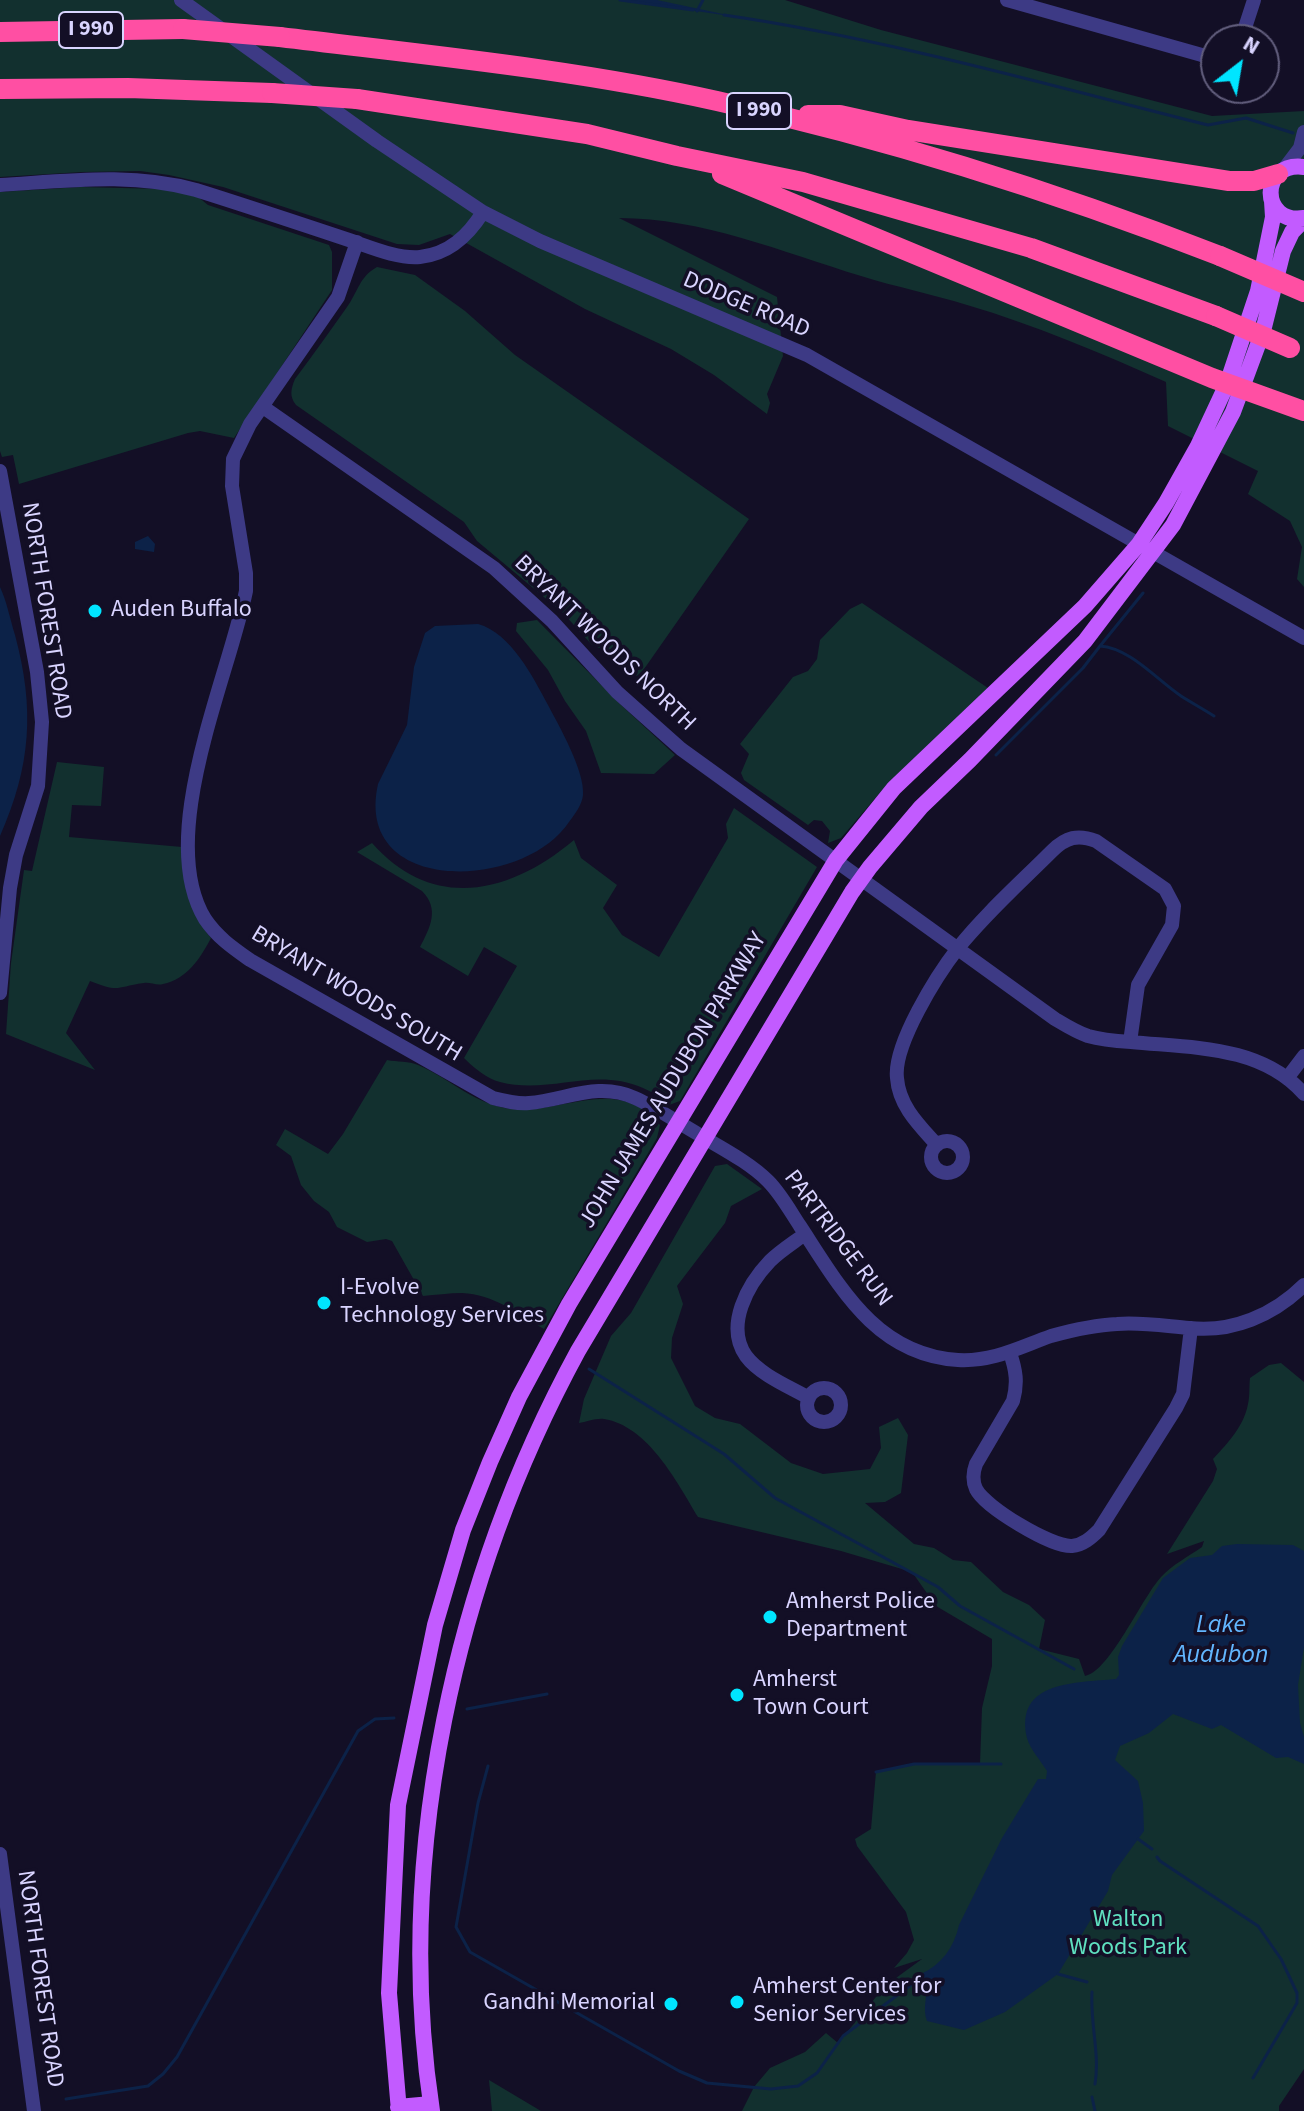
<!DOCTYPE html>
<style>
body{margin:0}
#map{position:relative;width:1304px;height:2111px;overflow:hidden;background:#130f26;font-family:"Source Sans 3",sans-serif}
canvas{display:block}
.north{position:absolute;left:1200px;top:24px;width:80px;height:80px;box-sizing:border-box;background:#130f26;border:2px solid #625e7d;border-radius:50%;rotate:31deg;font-size:22px;font-weight:700;line-height:32px;text-align:center;color:#d9d4ff}
.north::after{content:'';display:block;margin:auto;width:28px;height:36px;background:#00e5ff;clip-path:polygon(50% 0,100% 100%,50% 72%,0 100%)}
</style>
<div id="map">
<canvas width="1304" height="2111"></canvas>
<div class="north">N</div>
</div>
<script>
const g = document.querySelector('canvas').getContext('2d');
g.lineJoin = 'round';
function fillPath(path, color) { g.fillStyle = color; g.fill(path, 'evenodd'); }
function strokePath(path, color, width, dash) { g.strokeStyle = color; g.lineWidth = width; g.lineCap = dash ? 'butt' : 'round'; g.setLineDash(dash || []); g.stroke(path); }
function drawText(font, color, halo, rows, align = 'center') {
  g.font = font + ' "Source Sans 3",sans-serif'; g.lineWidth = 7; g.setLineDash([]); g.textBaseline = 'middle'; g.strokeStyle = halo; g.fillStyle = color; for (const [text, x, y, turn = 0] of rows) {
    g.save(); g.translate(x, y); g.rotate((+turn || 0) * Math.PI / 180); g.textAlign = isNaN(turn) ? turn : align; if (halo) g.strokeText(text, 0, 0); g.fillText(text, 0, 0); g.restore();
  }
}
fillPath(new Path2D(`
 M0,0H785L881,30L1212,116L1304,111V587L1297,579L1302,547L1290,521L1248,494L1258,471L1168,426L1166,382C1101,353 1035,325 967,305C932,294 896,287 861,276C782,252 702,218 619,218L777,297L783,356L767,394L770,403L767,414L714,375L671,349L585,309L450,234L419,245L397,244L223,187L169,175L140,171L82,172L0,177Z
 M81,187L164,189L197,196L208,205L329,245L332,252V290L234,438L200,431L188,433L19,484L13,455L2,457L0,451V192Z
 M377,267L415,275L465,311L515,355L749,519L642,672L637,676L629,675L602,649L592,645L563,613L477,541L464,522L296,405C289,396 291,389 295,379C313,355 330,331 347,307C358,292 359,277 377,267Z
 M862,603L988,688L890,781L841,838L828,843L830,831L822,821L814,820L808,825L744,780L741,773L749,754L740,744L793,677L808,671L817,659L820,640L850,609Z
 M537,620L620,704L675,755L654,774L601,773L586,731L565,701L548,670L516,631L517,623Z
 M57,762L104,767L101,806L72,805L69,837L182,847C182,882 189,911 211,938C200,959 187,979 163,984C157,986 150,982 144,983C115,987 120,993 90,981L66,1033L95,1070L6,1034L11,963L24,870L32,871Z
 M734,808L817,867L680,1101L669,1105C662,1096 653,1093 643,1088C593,1066 550,1095 500,1082C487,1079 473,1067 464,1058L517,966L484,947L468,976L420,947C430,928 440,909 422,891L357,852L372,843C434,913 511,893 574,840L581,858L617,885L603,908L622,935L659,957L728,838L726,824Z
 M387,1060C397,1062 409,1061 418,1065C451,1079 476,1106 513,1109C563,1114 618,1074 660,1125L657,1138L544,1329C519,1314 493,1294 462,1293C449,1293 435,1295 423,1296L392,1241L386,1239L367,1242L337,1227L329,1212L314,1201L301,1185L291,1156L276,1145L285,1129L328,1154L343,1134Z
 M727,1164L762,1189L731,1206L725,1223L677,1286L683,1304L672,1338L671,1358L695,1406L715,1418L740,1424L791,1463L823,1474L870,1469L881,1448L879,1427L898,1418L908,1435L901,1493L885,1502L865,1503L914,1544L934,1548L953,1560L971,1562L1003,1592L1029,1605L1045,1620L1039,1649L1079,1659L1085,1676C1110,1671 1141,1599 1161,1577C1172,1565 1189,1556 1202,1547L1204,1541L1167,1554L1213,1481L1217,1469L1213,1459C1228,1443 1244,1426 1248,1404C1250,1396 1249,1387 1250,1378L1269,1365L1281,1363L1304,1382V2069L1279,2106V2111H742L754,2087L770,2068L805,2052L826,2033L838,2043L885,1986L922,1959L894,1968L907,1953L914,1940L906,1912L857,1846L855,1839L871,1829L876,1772L914,1764H980L982,1708L992,1666V1639L936,1606L912,1572L841,1551L698,1517C677,1482 648,1426 604,1419C596,1418 586,1422 579,1423L584,1399L611,1336L631,1313L715,1166Z
 M489,2080L541,2111H492Z`), '#12302f');
fillPath(new Path2D(`
 M620,0H657L737,17Z
 M148,536L155,544L154,552L135,549V542Z
 M0,587C7,602 10,619 15,635C35,709 31,766 0,836Z
 M478,624C511,633 533,677 548,705C559,726 585,771 583,795C582,805 575,814 569,822C523,891 353,896 378,784L407,725L414,667L425,633L435,626Z
 M1237,1544L1293,1545L1304,1551V1647L1298,1685L1300,1723L1304,1737V1764L1288,1757L1276,1758L1221,1725L1212,1729L1173,1714L1149,1733L1120,1746L1115,1760L1138,1781L1143,1803L1144,1831L1112,1875L1108,1891L1058,1974L1005,2012L964,2030L927,2021C922,2008 928,1997 926,1983L919,1979L921,1974C941,1965 954,1948 959,1925L1002,1838L1038,1779H1046L1047,1771C1041,1761 1030,1749 1027,1738C1014,1680 1077,1683 1116,1679L1119,1675L1118,1657L1122,1646L1163,1578L1190,1558L1212,1555L1222,1546Z`), '#0c2248');
strokePath(new Path2D(`
 M620,0L693,10
 M697,11L703,0
 M724,15C888,39 1048,85 1208,125L1246,118L1293,133
 M1100,646L1143,593
 M996,755L1083,668L1100,646C1130,648 1157,680 1181,696C1192,703 1203,709 1214,716
 M589,1369L724,1454L775,1498L938,1587L960,1606L1074,1669
 M467,1709L547,1694
 M488,1766L478,1803L456,1927L470,1952L679,2071L707,2083L771,2089L798,2086L817,2073L843,2036L919,1979
 M876,1772L914,1764H1001
 M1138,1839L1152,1849
 M1157,1857L1160,1861L1258,1926L1281,1959L1297,1993V2003L1253,2078
 M1058,1974L1087,1982
 M1092,1992C1090,2023 1100,2054 1095,2084
 M1092,2097L1095,2111
 M66,2099L148,2086L163,2074L177,2057L358,1731L375,1719L394,1718`), '#0c2248', 3);
strokePath(new Path2D(`
 M181,0L377,141L483,212L540,241L807,355L1304,638
 M1007,0L1216,59
 M1241,40L1254,0
 M1284,169L1300,148L1304,132
 M0,185C66,181 132,172 196,190C247,206 298,223 349,240C370,247 397,259 420,257C449,254 468,236 483,212
 M357,242L338,297L250,424L233,459L232,486L246,573V591C228,679 155,837 205,919C217,937 233,948 250,960L493,1098C505,1101 517,1104 529,1103C566,1100 598,1081 635,1098C657,1108 677,1122 698,1134C721,1148 749,1162 768,1181C781,1194 790,1211 800,1226C840,1287 876,1355 958,1360C993,1362 1020,1347 1051,1336C1073,1330 1094,1325 1117,1324C1141,1322 1165,1326 1189,1328C1232,1333 1274,1315 1304,1285
 M263,407L494,568L552,621L617,692L681,749L1055,1019C1065,1025 1076,1032 1088,1036C1102,1040 1116,1041 1131,1042C1191,1048 1261,1045 1304,1094
 M0,471L37,672L42,722L38,786L16,855L10,888L0,993
 M1288,1077L1304,1056
 M931 1157a16 16 0 1 1 32 0a16 16 0 1 1-32 0Z
 M937,1145C919,1125 899,1106 897,1078C893,1045 937,975 958,948C986,913 1021,882 1052,851C1066,837 1078,834 1096,841L1165,889L1174,906L1172,925L1138,985L1130,1042
 M805,1234C793,1243 780,1251 770,1261C747,1285 725,1326 746,1356C760,1375 790,1387 809,1398
 M1010,1353C1016,1370 1018,1383 1013,1401L976,1464C973,1472 972,1480 976,1489C985,1507 1051,1547 1072,1546C1083,1545 1091,1538 1099,1530L1176,1408L1183,1394L1191,1328
 M807 1405a17 17 0 1 1 34 0a17 17 0 1 1-34 0Z
 M0,1854L34,2111`), '#3d3a85', 14);
strokePath(new Path2D(`
 M1304,167C1259,161 1260,225 1304,218
 M398,2107L431,2104
 M399,2111L389,1993L398,1805L435,1625L463,1530L490,1462L519,1397L569,1304L836,860L894,788L1085,606L1139,544L1166,503L1198,446L1227,384L1258,291L1273,217L1272,201
 M432,2111C393,1855 455,1577 578,1351L852,892L870,867L921,807L970,760L1085,641L1173,525L1233,412L1263,331L1283,251L1292,232L1304,220`), '#c25bff', 16);
strokePath(new Path2D(`
 M0,32L183,29
 M280,37C426,55 574,69 717,101C889,139 1056,192 1220,256
 M0,89L128,88L272,93
 M357,99L587,134L677,156L803,182L1031,248L1216,316
 M808,115H840L908,130L1229,181H1254L1278,174
 M722,174L1212,378L1304,411`), '#ff4fa3', 20);
strokePath(new Path2D(`
 M183,29L280,37
 M272,93L357,99
 M1220,256L1304,292
 M1216,316L1290,348`), '#ff4fa3', 20);
for (const [x, y, r, color] of [
 [95,611,8,"#00e5ff"],
 [324,1303,8,"#00e5ff"],
 [770,1617,8,"#00e5ff"],
 [737,1695,8,"#00e5ff"],
 [737,2002,8,"#00e5ff"],
 [671,2004,8,"#00e5ff"]
]) { const dot = new Path2D(); dot.arc(x, y, r, 0, 2 * Math.PI); g.fillStyle = color; g.fill(dot); strokePath(dot, '#130f26', 3); }
for (const [x, y, w] of [
 [91,30,64],
 [759,111,64]
]) { const box = new Path2D(); box.roundRect(x - w / 2, y - 18, w, 36, 6); g.fillStyle = '#130f26'; g.fill(box); strokePath(box, '#d9d4ff', 2); }
drawText('bold 22px', '#d9d4ff', null, [
 ["I 990",91,30],
 ["I 990",759,111]
]);
drawText('24px', '#d9d4ff', '#130f26', [
 ["DODGE ROAD",746,306,23],
 ["NORTH FOREST ROAD",45,611,81],
 ["BRYANT WOODS NORTH",604,644,44],
 ["BRYANT WOODS SOUTH",356,995,31],
 ["JOHN JAMES AUDUBON PARKWAY",674,1081,-59],
 ["PARTRIDGE RUN",837,1239,53],
 ["NORTH FOREST ROAD",39,1979,82]
]);
drawText('24px', '#d9d4ff', '#130f26', [
 ["Auden Buffalo",111,611],
 ["I-Evolve",340,1289],
 ["Technology Services",340,1317],
 ["Amherst Police",786,1603],
 ["Department",786,1631],
 ["Amherst",753,1681],
 ["Town Court",753,1709],
 ["Amherst Center for",753,1988],
 ["Senior Services",753,2016],
 ["Gandhi Memorial",655,2004,"right"]
], 'left');
drawText('24px', '#5fe0c0', '#130f26', [
 ["Walton",1128,1921],
 ["Woods Park",1128,1949]
]);
drawText('italic 26px', '#62b6ff', '#130f26', [
 ["Lake",1221,1626],
 ["Audubon",1221,1656]
]);
</script>
